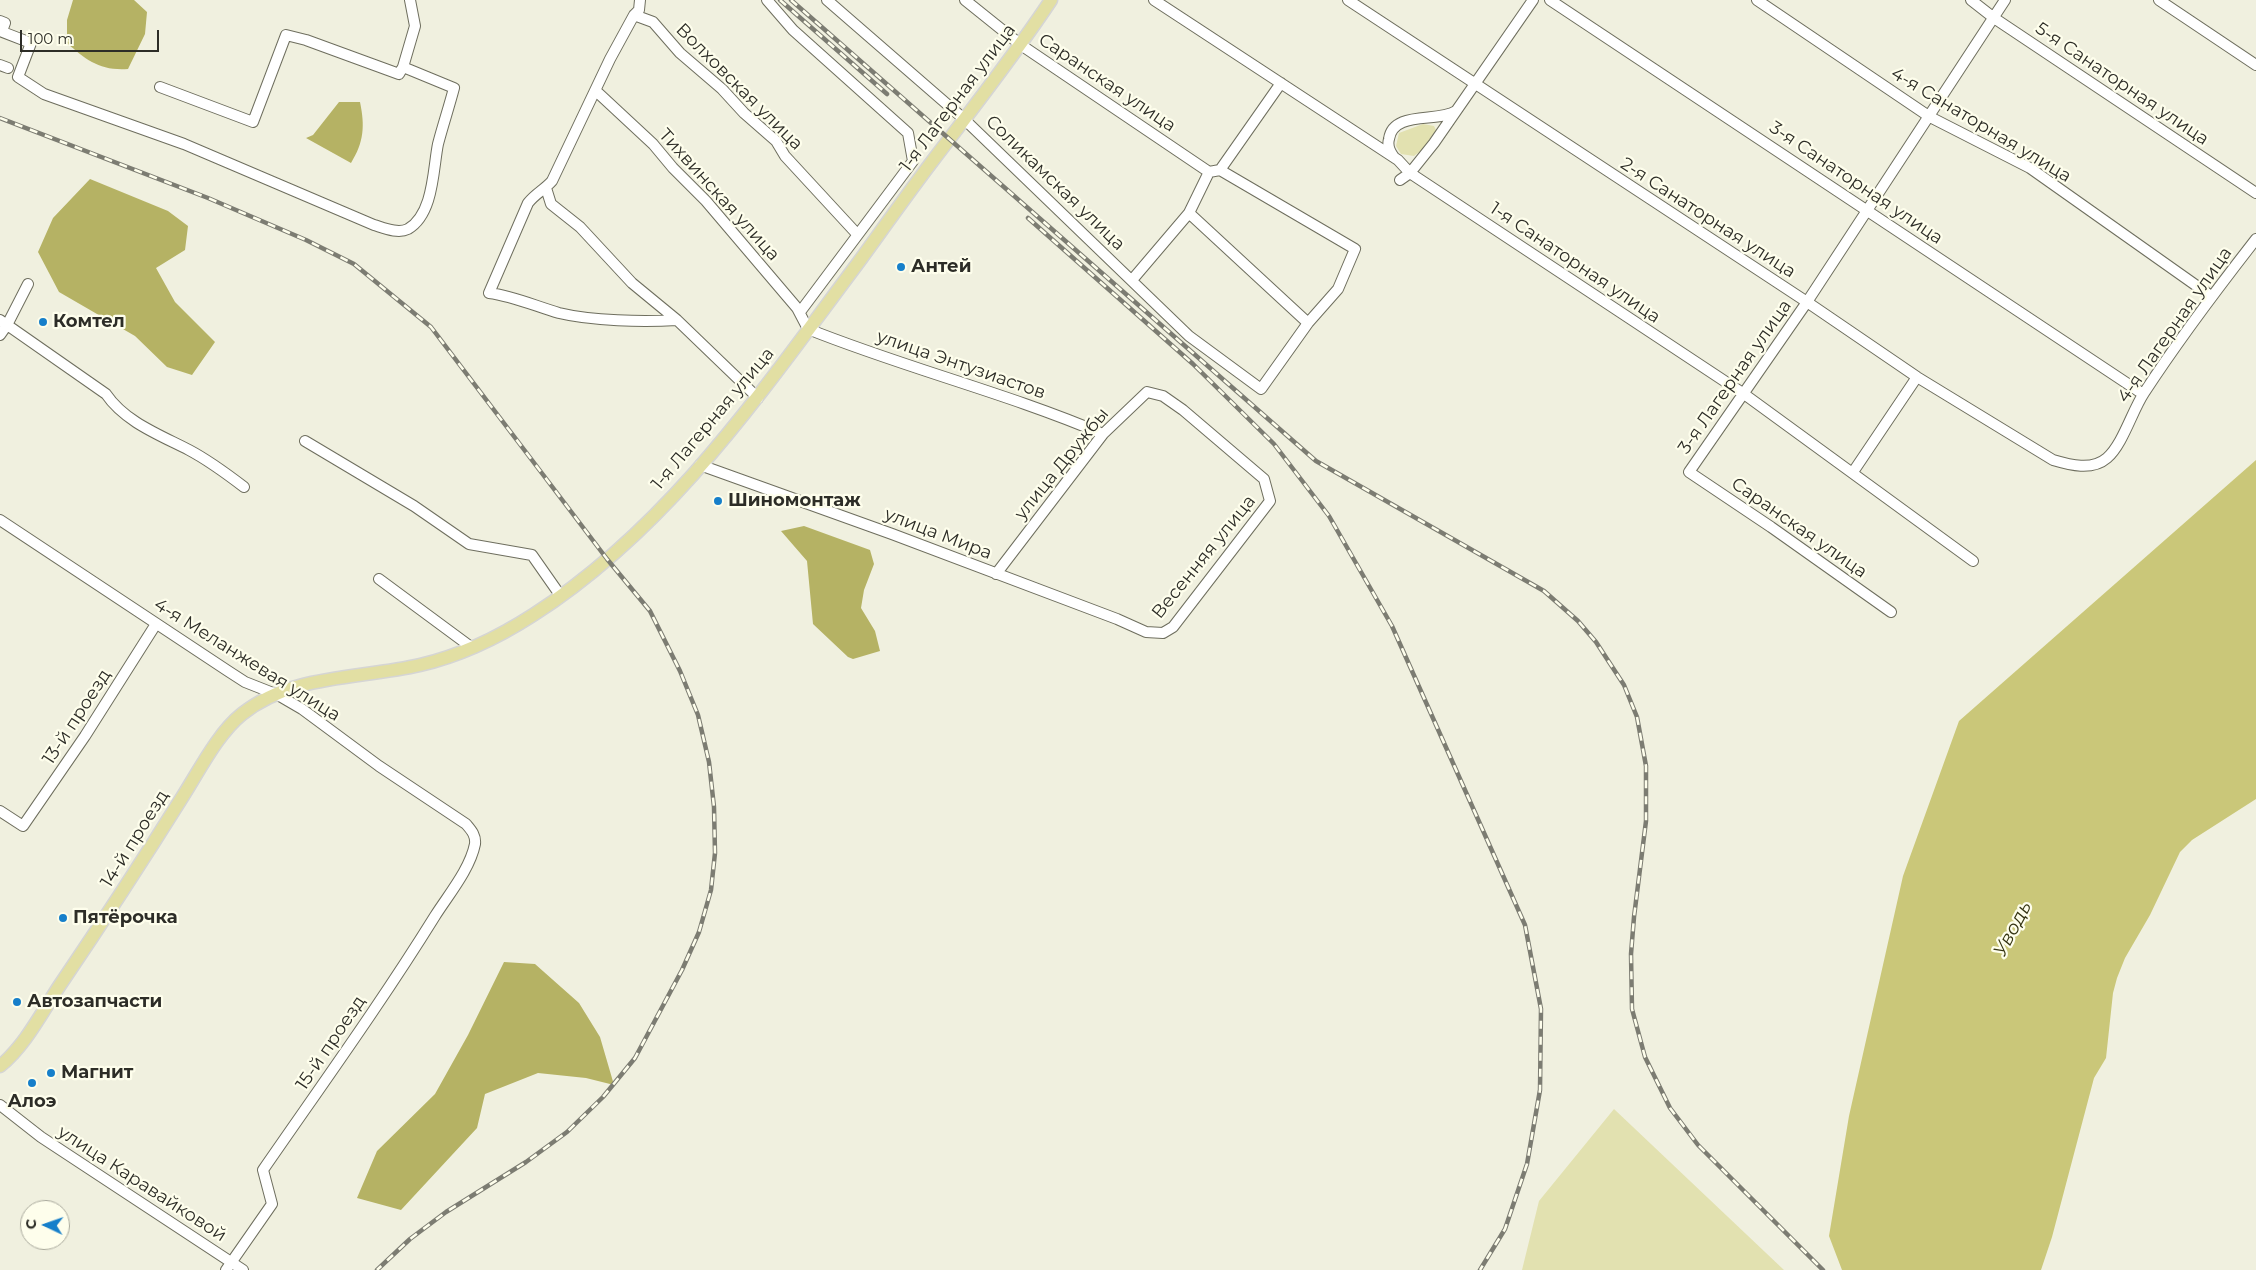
<!DOCTYPE html>
<meta charset="utf-8">
<style>
body{margin:0}
#map{position:relative;width:2256px;height:1270px;overflow:hidden;background:#f0f0df;font-family:Montserrat,sans-serif}
canvas{display:block}
.north{position:absolute;left:20px;top:1200px;width:50px;height:50px;box-sizing:border-box;background:#fefeec;border:1px solid #aaaa9d;border-radius:50%;rotate:273deg;font-size:14px;font-weight:700;line-height:20px;text-align:center;color:#2d2d27}
.north::after{content:'';display:block;margin:auto;width:18px;height:22px;background:#167fca;clip-path:polygon(50% 0,100% 100%,50% 72%,0 100%)}
.scale{position:absolute;left:20px;top:30px;width:139px;height:22px;box-sizing:border-box;border:2px solid #2d2d27;border-top:0;padding-left:6px;font-size:15px;line-height:18px;white-space:nowrap;color:#2d2d27;-webkit-text-stroke:4px #fefeec;paint-order:stroke}
</style>
<div id="map">
<canvas width="2256" height="1270"></canvas>
<div class="north">С</div>
<div class="scale">100 m</div>
</div>
<script>
const g = document.querySelector('canvas').getContext('2d');
g.lineJoin = 'round';
function fillPath(path, color) { g.fillStyle = color; g.fill(path, 'evenodd'); }
function strokePath(path, color, width, dash) { g.strokeStyle = color; g.lineWidth = width; g.lineCap = dash ? 'butt' : 'round'; g.setLineDash(dash || []); g.stroke(path); }
function drawText(font, color, halo, rows, align = 'center') {
  g.font = font + ' Montserrat,sans-serif'; g.lineWidth = 4.5; g.setLineDash([]); g.textBaseline = 'middle'; g.strokeStyle = halo; g.fillStyle = color; for (const [text, x, y, turn = 0] of rows) {
    g.save(); g.translate(x, y); g.rotate((+turn || 0) * Math.PI / 180); g.textAlign = isNaN(turn) ? turn : align; if (halo) g.strokeText(text, 0, 0); g.fillText(text, 0, 0); g.restore();
  }
}
fillPath(new Path2D(`
 M1423,124L1434,126L1436,130L1422,150L1414,156L1401,154L1396,146L1399,133Z
 M1614,1109L1784,1270H1522L1539,1201Z`), '#e2e1b0');
fillPath(new Path2D(`
 M73,0H134L147,12L145,34L128,69C100,71 86,60 67,43V20Z
 M339,102H360C365,126 364,142 351,163L306,138L313,135Z
 M90,179L168,211L188,226L185,250L156,268L175,302L215,342L192,375L167,367L135,336L59,292L38,252L53,218Z
 M804,526L870,550L874,564L864,590L861,608L875,631L880,651L853,659L848,657L813,624L807,561L781,531Z
 M504,962L535,964L579,1003L600,1037L614,1085L586,1078L538,1073L485,1094L477,1128L401,1210L357,1198L377,1151L435,1094L468,1035Z`), '#b5b264');
fillPath(new Path2D(`
 M2256,460V799L2192,840L2180,852L2150,915L2125,958L2117,978L2113,993L2106,1058L2094,1078L2052,1237L2041,1270H1842L1829,1236L1849,1116L1903,876L1959,721Z`), '#cac779');
const minor = new Path2D(`
 M640,0L639,10L634,15L610,59L552,181C544,190 536,193 528,203L489,293C513,296 535,306 559,313C592,321 643,322 677,320
 M767,0L793,30L908,133L913,161L800,312
 M827,0L964,119L1189,336L1261,389L1308,323L1338,289L1355,249L1220,170
 M965,0L1021,45L1209,172
 M1154,0L1398,160L1410,173L1744,394L1973,561
 M1348,0L1807,302L1917,377L2053,460C2070,465 2092,471 2107,458C2123,444 2132,411 2144,393C2179,339 2217,289 2256,239
 M1550,0L2143,394
 M1757,0L1930,117L2030,168L2211,296
 M1971,0L1994,18L2256,193
 M2159,0L2256,65
 M634,15L653,22L680,53L722,89L744,113L776,141L785,156L857,234
 M0,21L5,23L2,31
 M0,31L31,43L18,77L44,94L184,144L374,225C384,228 398,234 408,229C434,214 433,168 438,144C443,125 449,107 454,88L403,67L415,26L410,0
 M0,65L8,68
 M160,87L253,122L286,35L306,40L399,74L403,67
 M596,91L653,144L673,168L706,201L797,308L808,329C905,368 1007,393 1103,434
 M1394,157C1390,152 1387,146 1389,139C1393,110 1438,123 1456,111
 M1400,180L1410,173L1434,143L1533,0
 M546,188L551,204L580,227L632,283L677,320L758,398
 M1189,213L1308,323
 M1132,280L1189,213L1209,172L1220,170L1281,83
 M0,320L106,394C125,422 160,435 189,450C208,460 227,474 244,487
 M0,335L7,325L28,284
 M305,441L414,506L469,544L532,555L560,595
 M700,465L892,534L1117,619L1146,632L1163,633L1173,627L1270,501L1264,479L1183,410L1163,396L1147,392L1103,434L996,574
 M1853,472L1917,377
 M0,520L228,671L245,682L278,695L302,709L379,766L466,824C471,830 476,835 475,844C470,869 449,894 435,916C381,1003 321,1086 263,1170L272,1204L226,1270
 M379,579L471,647
 M1891,612L1771,527L1689,472L1807,302L2005,0
 M0,811L23,826L85,736L156,624
 M0,1105L41,1137L243,1270`);
const major = new Path2D(`
 M0,1066C25,1046 42,1012 60,985C102,923 143,860 183,796C199,771 218,733 242,714C292,674 360,679 420,665C459,656 499,637 533,615C670,527 762,391 858,263C882,230 906,196 931,163C972,109 1014,56 1051,0`);
strokePath(minor, '#6e6e5e', 12);
strokePath(major, '#d5d5d4', 15);
strokePath(minor, '#fff', 10);
strokePath(major, '#e2dfa3', 12);
const rail = new Path2D(`
 M780,0L887,94
 M791,0L1316,461L1544,591L1578,621L1596,642L1624,685L1637,717L1646,766V821L1634,917L1631,954L1632,1009L1645,1057L1670,1108L1698,1145L1823,1270
 M0,118L208,198L306,240L354,264L431,327L607,559L650,611L680,671L698,715L709,762L714,807L715,853L711,890L699,932L682,970L635,1058L603,1097L567,1132L526,1162L446,1212L410,1239L377,1270
 M1028,218L1193,364L1274,444L1329,516L1392,626L1525,925L1541,1009L1540,1090L1527,1164L1505,1229L1480,1270`);
strokePath(rail, '#7c7c72', 4.5);
strokePath(rail, '#fefeec', 2.5, [8]);
for (const [x, y, r, color] of [
 [901,267,5,"#167fca"],
 [43,322,5,"#167fca"],
 [718,501,5,"#167fca"],
 [63,918,5,"#167fca"],
 [17,1002,5,"#167fca"],
 [51,1073,5,"#167fca"],
 [32,1083,5,"#167fca"]
]) { const dot = new Path2D(); dot.arc(x, y, r, 0, 2 * Math.PI); g.fillStyle = color; g.fill(dot); strokePath(dot, '#fefeec', 2); }
drawText('18px', '#2d2d27', '#fefeec', [
 ["Саранская улица",1107,83,34],
 ["5-я Санаторная улица",2122,84,34],
 ["Волховская улица",739,87,45],
 ["1-я Лагерная улица",958,98,-53],
 ["4-я Санаторная улица",1981,125,31],
 ["Соликамская улица",1055,183,44],
 ["3-я Санаторная улица",1856,183,34],
 ["Тихвинская улица",719,195,48],
 ["2-я Санаторная улица",1708,218,33],
 ["1-я Санаторная улица",1575,263,34],
 ["4-я Лагерная улица",2175,325,-55],
 ["улица Энтузиастов",961,365,19],
 ["3-я Лагерная улица",1735,377,-55],
 ["1-я Лагерная улица",713,419,-50],
 ["улица Дружбы",1062,464,-51],
 ["Саранская улица",1799,528,35],
 ["улица Мира",938,534,21],
 ["Весенняя улица",1204,557,-51],
 ["4-я Меланжевая улица",247,660,32],
 ["13-й проезд",77,717,-57],
 ["14-й проезд",135,839,-58],
 ["15-й проезд",331,1043,-56],
 ["улица Каравайковой",142,1184,33]
]);
drawText('bold 18px', '#2d2d27', '#fefeec', [
 ["Антей",911,267],
 ["Комтел",53,322],
 ["Шиномонтаж",728,501],
 ["Пятёрочка",73,918],
 ["Автозапчасти",27,1002],
 ["Магнит",61,1073],
 ["Алоэ",32,1102,"center"]
], 'left');
drawText('italic 19px', '#353412', '#fefeec', [
 ["Уводь",2013,929,-62]
]);
</script>
